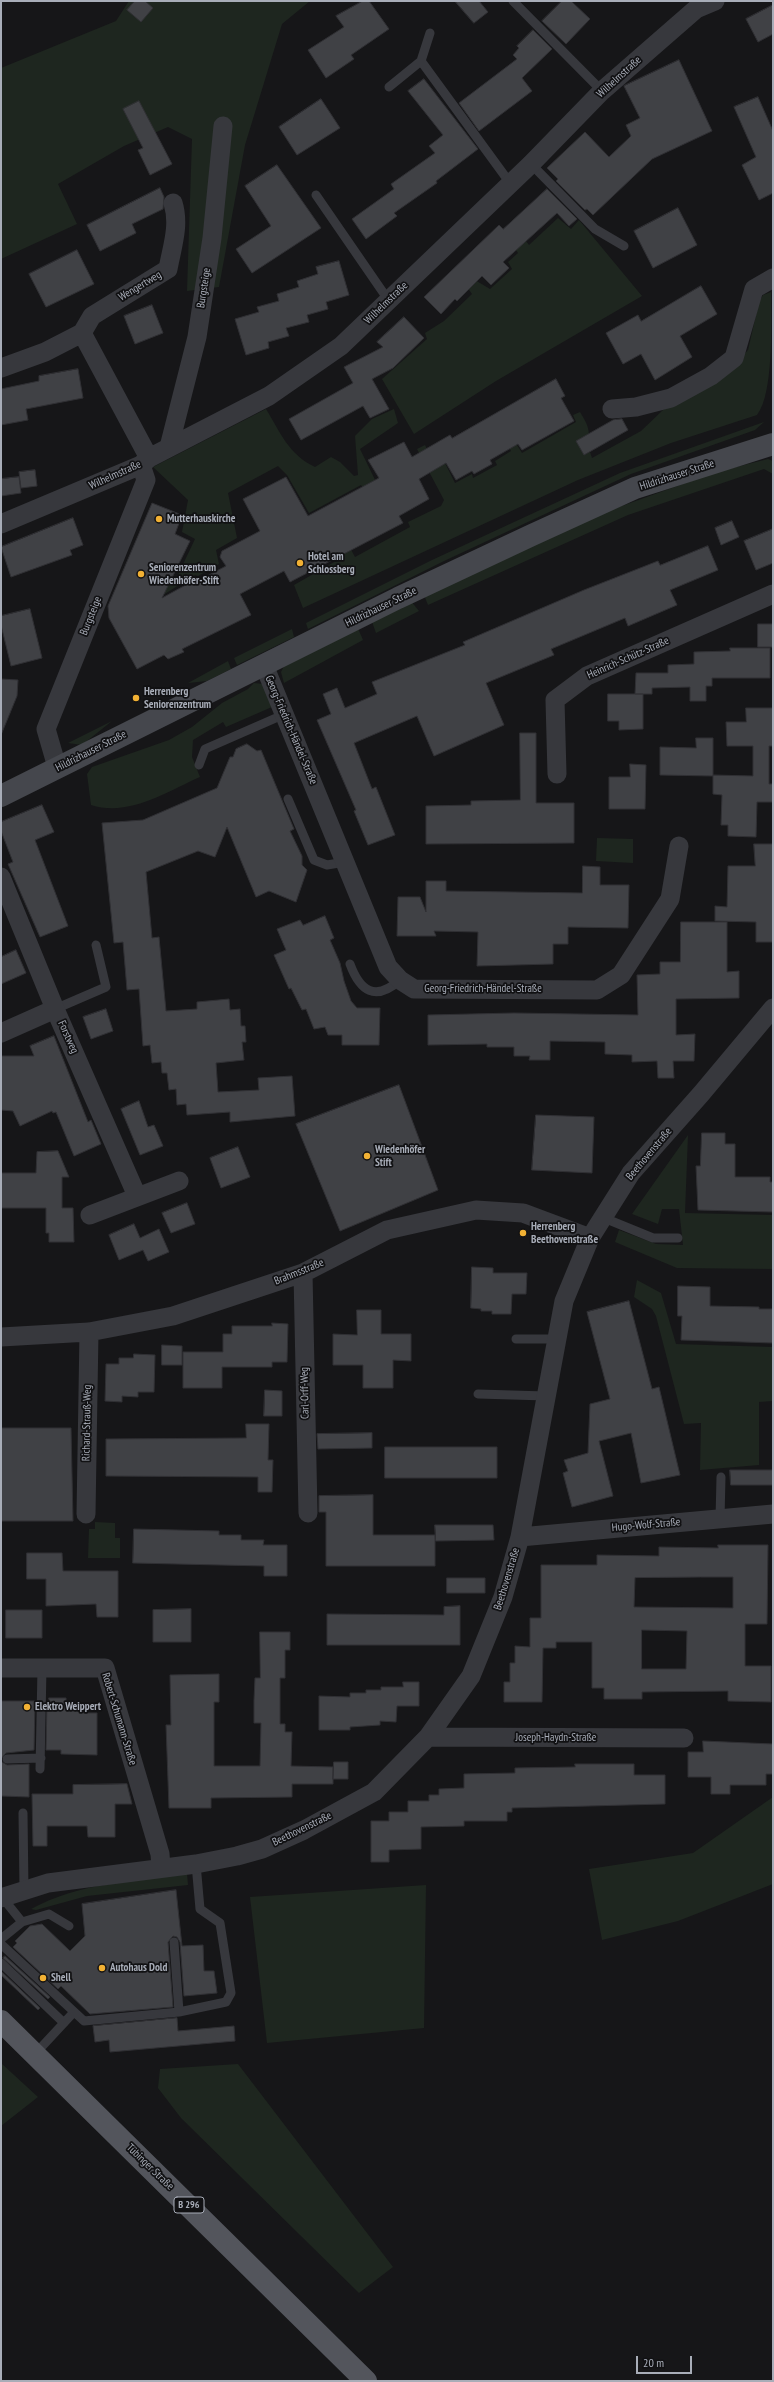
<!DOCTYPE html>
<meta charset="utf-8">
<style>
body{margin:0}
#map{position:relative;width:774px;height:2382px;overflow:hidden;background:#161618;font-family:"PT Sans Narrow",sans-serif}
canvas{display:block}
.frame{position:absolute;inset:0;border:2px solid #a8adb8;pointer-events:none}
.scale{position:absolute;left:636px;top:2356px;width:56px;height:18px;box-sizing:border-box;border:2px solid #a8adb8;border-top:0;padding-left:5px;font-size:12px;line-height:14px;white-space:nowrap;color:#a8adb8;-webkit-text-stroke:3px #111113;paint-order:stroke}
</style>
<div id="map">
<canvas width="774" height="2382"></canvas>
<div class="frame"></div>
<div class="scale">20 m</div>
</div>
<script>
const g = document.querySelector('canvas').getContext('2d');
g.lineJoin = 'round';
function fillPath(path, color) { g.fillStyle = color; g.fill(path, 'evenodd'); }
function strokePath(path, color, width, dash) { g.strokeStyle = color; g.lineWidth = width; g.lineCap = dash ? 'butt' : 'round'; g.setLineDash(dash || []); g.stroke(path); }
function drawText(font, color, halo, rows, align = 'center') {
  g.font = font + ' "PT Sans Narrow",sans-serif'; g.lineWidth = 3.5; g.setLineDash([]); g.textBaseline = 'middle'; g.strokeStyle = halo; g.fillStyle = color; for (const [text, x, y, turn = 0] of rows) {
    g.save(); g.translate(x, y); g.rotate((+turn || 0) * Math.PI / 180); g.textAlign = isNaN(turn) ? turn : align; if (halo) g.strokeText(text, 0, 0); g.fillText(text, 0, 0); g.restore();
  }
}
fillPath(new Path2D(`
 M129,1H310L282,24L245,145L219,287L187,291L192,139L168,127L124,146L58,184L77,224L1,259V68L116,21Z
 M558,218L571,229L579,220L642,296L496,381L414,434L382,379L427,339L425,333L444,321L472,294L467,287L475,280L490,289L512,269L508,262L518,253L508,238L515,227L529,245Z
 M771,292C771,323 774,393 757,415L671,443L578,480L303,608L294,585L336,561L320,526L334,518L355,557L410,527L408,522L441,506L444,500L417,449L425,445L436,467L445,463L455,483L472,474L473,478L497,465L495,461L511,451L500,431L507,429L522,453L576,422L573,415L580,412C592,431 590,434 584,455L590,452L592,458L641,431L663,410L729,371L748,350L759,302L763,295Z
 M266,409C280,432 289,455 315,467L331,457L340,462L354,476L358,475L355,436L372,419L394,409L398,423L360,449L380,490L369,496L361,485L309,513L287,475L278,466L228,493L237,538L216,550L219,564L198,576L195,575L155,600L163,577L176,579L195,539L182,532L188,500L153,467Z
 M764,422L755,430L631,474L444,561L308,629L306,623L432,560L620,473Z
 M768,459L773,461V474L764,469L628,515L428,605L424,595L608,511L716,472Z
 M410,600L419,611L376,633L371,619Z
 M357,626L363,640L284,683L281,672L284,666Z
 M292,629L294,637L237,665L234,658Z
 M228,661L231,669L207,681L188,683Z
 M254,683L263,684L272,707L226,727L223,722L193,740L192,757L200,777C166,792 129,817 91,805L87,774L92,767L169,740L192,727L222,703L248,689Z
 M112,721L82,745L68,743Z
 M597,838L633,839V863L596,861Z
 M688,1135L685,1213L773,1215V1269L677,1268L615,1242L619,1230L656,1244L683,1245L679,1209H662L658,1224L632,1214Z
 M637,1280L661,1293L676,1344L773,1347V1401L759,1402V1465L700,1470L701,1423L684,1424L656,1316L652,1309L634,1297Z
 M95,1522L115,1523V1538H120V1558H88L89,1529H95Z
 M773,1797V1884L678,1921L602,1940L589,1869L693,1853Z
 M187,1874L188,1885L87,1896L36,1910L31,1909C79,1883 133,1881 187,1874Z
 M426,1885L424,2028L267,2043L250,1897Z
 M1,2063L38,2097L1,2126Z
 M238,2064L393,2267L359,2293L181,2118L158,2088L160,2069Z`), '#1e261f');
const building = new Path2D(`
 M135,1H145L153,8L141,22L127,10Z
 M363,1H369L389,29L351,55L354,59L326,78L308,50L344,27L336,16Z
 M455,1H479L488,12L474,23Z
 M562,1H571L590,19L566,44L542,21Z
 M773,5V34L758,42L746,19Z
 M533,30L552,49L522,78L532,91L479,131L459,103L517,59L513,55L519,48L517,46Z
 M679,60L712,131L652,159L593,215L587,209L585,210L556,181L558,179L547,168L585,132L609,157L631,136L626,125L640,118L624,86Z
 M424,79L478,149L436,181L437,183L394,213L397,216L366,239L352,219L394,189L391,184L435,153L429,146L443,135L408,91Z
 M758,97L773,131V193L759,200L742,165L756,157L734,107Z
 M321,99L340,128L297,155L279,127Z
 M139,101L172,164L150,175L138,150L143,148L123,109Z
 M277,165L321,228L252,273L236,249L271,226L245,186Z
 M160,188L164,197L163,209L132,224L136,233L100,251L87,225Z
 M547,189L577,219L569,226L557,213L503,262L509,268L491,285L482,276L457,301L455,299L441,314L424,297L499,225L503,229Z
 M678,208L697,245L653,268L634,231Z
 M77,250L94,284L46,307L29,274Z
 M339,261L349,295L326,302L328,309L307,315L309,322L286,328L289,336L268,342L269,348L246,355L235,319L259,312L257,307L279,301L277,294L299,287L297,281L318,274L316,267Z
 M701,286L717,314L680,336L692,357L655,380L641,354L623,364L606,333L638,315L641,321Z
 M152,305L163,333L135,344L124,316Z
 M404,317L424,338L393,368L372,379L389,409L370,418L363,406L301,440L289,419L353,383L344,367L383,347L377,342Z
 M78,369L83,398L26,409L28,420L1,425V389L39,381V376Z
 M556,379L565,396L561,398L574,421L522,450L518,444L490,460L492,464L474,474L472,471L456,480L446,463L419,479L429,499L399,516L403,523L290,582L284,571L240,594L251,615L182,649L184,652L168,659L164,655L137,669L109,618L108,606L152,503L182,515L175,534L190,541L162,598L193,581L194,583L226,566L220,557L222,551L260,531L243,499L286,477L308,516L379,478L368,460L404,442L412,457L450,435L452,438Z
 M622,419L628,430L584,455L576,441L613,420Z
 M35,470L37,486L21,488L19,472Z
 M19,477L21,493L1,496V479Z
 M73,518L83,545L70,550L72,555L11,577L1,547Z
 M732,521L739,537L721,545L715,528Z
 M773,529V563L756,570L744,541Z
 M708,546L718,570L670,590L677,605L628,626L625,618L551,649L554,655L486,683L504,725L434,756L417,716L354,743L372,789L376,787L395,835L368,845L354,811L356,810L317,720L331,714L323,694L337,688L345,708L377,694L372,682L465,645L463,642L584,590L658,561L660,565Z
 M30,609L42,658L11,666L1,625V616Z
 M758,624H773V647H758Z
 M730,648H770V678H712V686H706V701H690V687L652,688V694H635L636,673H668V665L694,664V652L730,651Z
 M1,679L18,680L17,696L1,735Z
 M608,694H643V729L619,730V721H608Z
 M746,708H773V746H769V784H773V802H757L756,837L728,836V825H721L722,795L713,794V775L753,776V746H727L726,722H746Z
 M520,733H536V803H574V843L426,844V806L471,805V801L520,800Z
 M696,738H713V776L660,775V747L696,748Z
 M247,744L257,751L261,750L294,829L290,831L302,856V865L307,870L296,902L269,891L256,897L227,827L215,857L198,851L146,872L152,938L159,937L166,1011L197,1009V1002L229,999L230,1010L240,1009L241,1026H245L246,1042H242L244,1060L216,1063L218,1092L259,1090L258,1078L292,1076L295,1116L230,1122V1112L187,1115L186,1104L177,1105L176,1089L169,1090L167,1073H162L161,1062L152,1063L150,1045L143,1046L139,989L127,990L123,942L114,943L102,823L143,820L217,788L230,757H233L236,749Z
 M630,764L646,765L645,809H609V777H630Z
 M42,805L54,832L35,840L68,926L40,937L8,864L13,862L1,831V822Z
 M754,844H773V942H756V922L715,921V906L727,907L728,866H755Z
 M583,866L600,867V885H629L628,928L568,927V944H553V964L477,966L478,932L434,931L436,936H397L398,897H420L426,912V881H446V891L582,893Z
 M325,916L334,938L330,940L340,963L344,981L351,1001L357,1008H380L379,1045H342V1035H328L325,1027L314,1029L306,1009L302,1010L291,988L289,989L274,955L286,950L277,929L300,920L303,925Z
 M681,922H727V972L739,971V998L676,999V1035L695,1034L694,1061H673L674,1078H658L657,1061L632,1062V1055L605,1054V1042L550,1041V1060H529L530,1056H514V1047H487V1044L428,1045V1015L514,1013L638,1015L637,975L660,974V962H680Z
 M16,950L26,973L1,984V957Z
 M106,1009L113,1031L91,1039L83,1017Z
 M54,1036L88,1122L91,1120L101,1144L74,1156L56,1112L53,1113L52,1111L20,1126L13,1111L1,1110V1056H34L30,1046Z
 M399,1085L438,1190L340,1231L296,1124Z
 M139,1101L148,1127L154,1125L163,1146L140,1155L121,1109Z
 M536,1115L594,1117L592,1173L532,1170Z
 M702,1133H725V1144H735V1177H770V1182H773V1212L698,1210L696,1166H700Z
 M238,1147L250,1177L221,1188L210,1158Z
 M58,1151L69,1177H62V1208H73L74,1242H49V1233H46V1208H1V1173H36L37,1152Z
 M187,1203L195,1224L171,1233L162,1213Z
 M134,1224L140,1238L159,1229L169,1252L148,1261L143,1250L119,1260L109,1235Z
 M472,1267L493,1268V1273H527L526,1294H512L511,1314H492V1311H481V1309L471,1308Z
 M678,1286L710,1287V1306L759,1307V1309H773V1343L681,1340L682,1316H678Z
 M629,1301L652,1389L659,1387L680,1475L641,1483L631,1433L599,1441L613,1496L572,1507L563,1473L568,1471L564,1460L588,1453L590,1404L610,1399L587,1312Z
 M357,1310H381V1334H411V1361L393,1360V1388H363V1365H333V1334L357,1335Z
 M272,1323L288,1324L287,1362H272V1367H222V1388H183V1352H223V1334H232V1326H272Z
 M162,1345L182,1346V1365H162Z
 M134,1354L155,1355L154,1392H138V1397L122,1396V1402L105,1401L106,1364H119V1358H133Z
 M265,1390L282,1391V1416H264Z
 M246,1424H269L268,1460H273L272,1492H258V1477L106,1476V1439L246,1438Z
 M1,1428H71L73,1521H1Z
 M372,1433V1448L318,1449L317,1434Z
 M385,1447H497V1478H385Z
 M730,1470H773V1485H731Z
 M373,1495V1535H435V1566H326V1512H319V1496Z
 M435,1525H493L494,1540L436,1541Z
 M134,1529L219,1531V1535H241V1540H264L263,1545H287V1576H264V1566L133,1563Z
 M718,1545H768L767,1624H745V1666H771V1702L728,1701V1691L642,1692V1699H604V1688H592V1642H556V1648H543L542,1702H504V1682H510V1663H515V1646L530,1647V1618H541V1565H597V1555L659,1556V1547L718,1548ZM701,1577H733V1608L634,1607L635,1578ZM642,1630L687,1631L686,1669H642Z
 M27,1553H62L63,1571H118V1617H97L96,1604L46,1606V1579H27Z
 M447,1578H485V1593H447Z
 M460,1606V1645H327V1614L444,1615V1607Z
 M191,1609V1642H153V1610Z
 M6,1610H42V1638H6Z
 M260,1632H290V1650H285V1678H280V1724H285V1732H292L291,1766L333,1767V1784H292V1797L211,1798V1808H169L166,1725H171L170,1675L219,1674V1702H214V1766H260L261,1723H254V1700L255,1678H260Z
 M403,1682H419V1706H397L396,1722L380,1721V1725L350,1727V1730H319V1696L350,1697V1693H366V1690H381V1687H403Z
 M49,1698H66V1704H83V1713H97V1755L61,1754V1750H46L47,1701H49Z
 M1,1701H35L34,1750L6,1753L1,1759L2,1762L7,1765L29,1764V1797L1,1796Z
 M703,1741L773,1744V1774H766V1785H730V1794H711V1777H688V1752H703Z
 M334,1762H348V1779H333Z
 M575,1764H634V1775H665V1804L512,1808V1812H507V1821H464V1826L421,1827V1849L389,1850V1862H371V1821H389V1812H408V1801H429V1795H439V1789L464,1788V1774L515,1773V1768L575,1767Z
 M127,1784L132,1804H115V1837H88L87,1826H47V1846H33L32,1794H73V1785Z
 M176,1890L182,1946L203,1945L204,1971H214L217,1993L184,1996L180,1942L177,1937L173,1936L168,1942L173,2007L90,2014L61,1986L58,1989L13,1947L17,1943L15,1941L30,1926L42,1924L70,1951L85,1936L82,1904Z
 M5,1956L50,1997L48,1999L3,1958Z
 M1,1971L40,2008L38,2010L1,1975Z
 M177,2018L178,2031L234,2026L235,2041L110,2052L109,2040L95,2042L93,2026Z`);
fillPath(building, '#404145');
strokePath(building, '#303034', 1);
strokePath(new Path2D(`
 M513,1L602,91
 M430,33L421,61L510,183
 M389,87L421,61
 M531,164L595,229L624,246
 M316,195L389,301
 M199,765L205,749L285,714
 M288,799L314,860L327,865L345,862
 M350,964C360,991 375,1002 400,980
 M55,1009L106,987L96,945
 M604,1218L653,1238H678
 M516,1339H556
 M478,1394L546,1396
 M720,1519L721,1477
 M7,1759L41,1758
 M40,1769L42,1668
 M23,1813L24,1890
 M22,1922L49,1914L69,1926
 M1,1939L22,1922L2,1897
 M174,1942L179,2012
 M1,1944L84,2021L179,2012L226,2002L231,1993L220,1923L200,1909L196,1864
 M1,1963L64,2023
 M35,2054L74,2012`), '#37383d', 9);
strokePath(new Path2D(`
 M82,333L149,458
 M1,368L45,352L82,333L92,316L168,269C172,247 180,225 173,203
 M612,409L636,407L671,398L711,376L734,358L754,289L773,278
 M169,447L197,337L212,238L223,126
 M1,524L141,465L149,458L269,396L341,346L531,164L602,91L696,9L715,1
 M264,665L388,967L400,980L414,989L597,990L621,975L670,899L679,846
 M57,767L46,729L146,480L141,465
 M557,774L555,700L587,676L773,594
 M1,877L55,1009L137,1196
 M1,1033L55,1009
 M90,1215L179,1181
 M303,1273L308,1513
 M1,1337L89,1332L173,1316L303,1273L387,1230L476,1210L523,1213L590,1238
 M86,1514L89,1332
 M520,1537L773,1514
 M1,1668H105L160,1854L161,1868
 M428,1737L684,1738
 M1,1898L48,1883L196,1864L237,1856L262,1849L304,1830L374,1792L428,1737L471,1676L503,1597L520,1537L564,1301L590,1238L631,1173L701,1094L773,1008`), '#37383d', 19);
strokePath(new Path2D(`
 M1,796L398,598L532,535L635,488L773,444`), '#45474d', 22);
strokePath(new Path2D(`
 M1,2021L366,2381`), '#53555c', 22);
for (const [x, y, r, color] of [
 [159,519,4,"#f2b134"],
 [300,563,4,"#f2b134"],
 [141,574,4,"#f2b134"],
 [136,698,4,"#f2b134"],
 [367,1156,4,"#f2b134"],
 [523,1233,4,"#f2b134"],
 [27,1707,4,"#f2b134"],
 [102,1968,4,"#f2b134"],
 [43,1978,4,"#f2b134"]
]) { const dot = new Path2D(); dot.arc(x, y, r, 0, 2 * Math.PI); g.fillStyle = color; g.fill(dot); strokePath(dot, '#111113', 1.5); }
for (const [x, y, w] of [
 [189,2205,30]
]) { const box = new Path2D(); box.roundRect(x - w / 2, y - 8, w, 16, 3); g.fillStyle = '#111113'; g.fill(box); strokePath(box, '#a8adb8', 1); }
drawText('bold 10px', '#a8adb8', null, [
 ["B 296",189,2205]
]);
drawText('11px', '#a8adb8', '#111113', [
 ["Wilhelmstraße",619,77,-42],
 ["Wengertweg",140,286,-31],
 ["Burgsteige",204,288,-81],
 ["Wilhelmstraße",386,303,-44],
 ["Wilhelmstraße",115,475,-24],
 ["Hildrizhauser Straße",677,475,-18],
 ["Hildrizhauser Straße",381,607,-26],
 ["Burgsteige",91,616,-68],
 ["Heinrich-Schütz-Straße",628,658,-24],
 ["Georg-Friedrich-Händel-Straße",291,730,67],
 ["Hildrizhauser Straße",91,751,-27],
 ["Georg-Friedrich-Händel-Straße",483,989],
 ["Forstweg",68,1037,66],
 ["Beethovenstraße",649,1154,-50],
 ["Brahmsstraße",299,1272,-22],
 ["Carl-Orff-Weg",305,1393,-91],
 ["Richard-Strauß-Weg",87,1423,-89],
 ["Hugo-Wolf-Straße",646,1525,-5],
 ["Beethovenstraße",507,1579,-73],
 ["Robert-Schumann-Straße",119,1719,73],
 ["Joseph-Haydn-Straße",556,1738],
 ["Beethovenstraße",302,1829,-26],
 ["Tübinger Straße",150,2167,44]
]);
drawText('bold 11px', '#a8adb8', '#111113', [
 ["Mutterhauskirche",167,519],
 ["Hotel am",308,557],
 ["Schlossberg",308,570],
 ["Seniorenzentrum",149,568],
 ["Wiedenhöfer-Stift",149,581],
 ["Herrenberg",144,692],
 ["Seniorenzentrum",144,705],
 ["Wiedenhöfer",375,1150],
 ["Stift",375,1163],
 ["Herrenberg",531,1227],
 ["Beethovenstraße",531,1240],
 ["Elektro Weippert",35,1707],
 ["Autohaus Dold",110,1968],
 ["Shell",51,1978]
], 'left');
</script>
